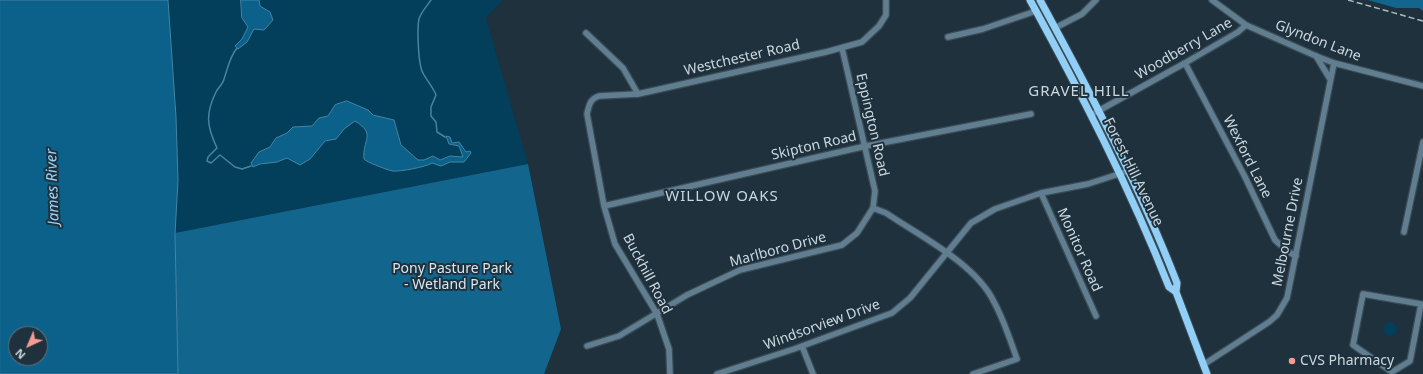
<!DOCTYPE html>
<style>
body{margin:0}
#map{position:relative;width:1423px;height:374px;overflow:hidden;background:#1e313d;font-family:"Noto Sans",sans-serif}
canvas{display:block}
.north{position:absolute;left:8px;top:326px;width:40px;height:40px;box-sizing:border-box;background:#1e313d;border:1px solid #63737d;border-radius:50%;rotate:224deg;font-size:11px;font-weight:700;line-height:16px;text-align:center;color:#cbd7de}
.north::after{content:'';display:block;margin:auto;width:14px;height:18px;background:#f59c92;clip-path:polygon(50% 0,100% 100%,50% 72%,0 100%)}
</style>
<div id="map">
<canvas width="1423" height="374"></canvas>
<div class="north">N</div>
</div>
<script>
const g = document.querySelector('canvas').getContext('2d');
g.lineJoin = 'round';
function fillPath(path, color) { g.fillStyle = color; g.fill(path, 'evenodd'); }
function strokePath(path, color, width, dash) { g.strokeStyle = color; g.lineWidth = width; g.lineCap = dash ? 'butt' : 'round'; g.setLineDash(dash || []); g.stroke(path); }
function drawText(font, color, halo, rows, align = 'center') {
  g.font = font + ' "Noto Sans",sans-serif'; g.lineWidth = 4; g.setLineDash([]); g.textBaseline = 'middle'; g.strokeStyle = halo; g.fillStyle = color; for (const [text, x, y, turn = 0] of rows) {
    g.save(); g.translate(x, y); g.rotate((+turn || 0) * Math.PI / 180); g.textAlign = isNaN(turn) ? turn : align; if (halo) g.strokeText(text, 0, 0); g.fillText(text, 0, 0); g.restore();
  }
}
fillPath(new Path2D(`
 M168,0H503L486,18L528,164L175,233C179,155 173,78 168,0Z
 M1383 329a7 7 0 1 1 14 0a7 7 0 1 1-14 0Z`), '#033e5a');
fillPath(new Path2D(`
 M1368,0H1423V11L1419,8H1396Z
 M528,164L561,329L544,374H178L175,233Z`), '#12658d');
const water = new Path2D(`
 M0,0H168L176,117L178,180L175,234L178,374H0ZM16,334H40V358H16Z
 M241,0H259L260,6L270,12L273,20L264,30L254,29L247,42L238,49L235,46L242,39L248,27L242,18Z
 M347,101L368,110L373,115L394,120L401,145L418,160H424L433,156L440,160L450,156L463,157L459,146L449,144L446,136L450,137L452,143L459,142L466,152L470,151L471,153L464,162H450L441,166L432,163C426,167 399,172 392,171C388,170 366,162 364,159C362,139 377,135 355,121L344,129L336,139L325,141L310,159L300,165L287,158L277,162L260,164L253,167L251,163L259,152L270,147L276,138L287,133L293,127L312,126L319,118L328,116L335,105Z`);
fillPath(water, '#0c618a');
strokePath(water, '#4584a3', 1);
strokePath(new Path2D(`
 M431,0C427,6 421,12 419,19C417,28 418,65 423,73C427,81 433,87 436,95L431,107V116L436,122L437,132L445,137
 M237,48C229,58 228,68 224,79C223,84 218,88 216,92C205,114 207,127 217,148L208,157L207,161L211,163L220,155L235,167L242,169L251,166`), '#4584a3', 1.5);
const minor = new Path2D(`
 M1212,0L1246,25L1316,56L1334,63L1423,86
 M1055,28L1082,14L1096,0
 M586,33L623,68L638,94
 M948,37L983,29L1036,11
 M1316,56L1330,79
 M1185,63L1245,177L1275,240L1287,251L1296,256
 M1091,115L1185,63L1238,32L1246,25
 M1041,193L1096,316
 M604,206L866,146L1031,114
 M873,208L886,213C920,236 976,264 994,302C1004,320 1010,340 1017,359L973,374
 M1404,232L1423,142
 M1363,294L1421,304L1410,361L1392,372L1353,345Z
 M587,346L619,336L687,295L740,270L842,245L857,233L873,208L875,191L842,48
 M802,346L813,374
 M1203,365L1269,322L1277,315L1287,298L1334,63
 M670,374L669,349L657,314L615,244L604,206L587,114C589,105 590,99 599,96L638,94L826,52L862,42L879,26L886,15V0
 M717,374L794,349L892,313L910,298L971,223L995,209L1041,193L1088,184L1128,171`);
const major = new Path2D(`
 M1030,0C1081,93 1130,188 1169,287L1176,292
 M1040,0C1090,92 1139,185 1177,283L1176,292L1207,374`);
strokePath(minor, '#3a4c57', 8);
strokePath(major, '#3a4c57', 9);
strokePath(minor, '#617e91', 5.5);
strokePath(major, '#91cff6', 7);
strokePath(new Path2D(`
 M1348,0L1423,21`), '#acb9c1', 1.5, [6, 3]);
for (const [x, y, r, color] of [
 [1292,361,4,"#f59c92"]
]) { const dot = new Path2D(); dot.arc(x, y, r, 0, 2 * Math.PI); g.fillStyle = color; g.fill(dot); strokePath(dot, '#1e313d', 1.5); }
drawText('14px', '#cbd7de', '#1e313d', [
 ["Glyndon Lane",1318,41,21],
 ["Woodberry Lane",1184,49,-30],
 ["Westchester Road",742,58,-13],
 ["Eppington Road",872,125,77],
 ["Skipton Road",814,146,-13],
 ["Wexford Lane",1247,157,63],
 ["Forest Hill Avenue",1133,172,64],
 ["Melbourne Drive",1288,232,-79],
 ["Marlboro Drive",778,250,-15],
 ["Monitor Road",1079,250,66],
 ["Buckhill Road",647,274,62],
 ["Windsorview Drive",822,325,-20]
]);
drawText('14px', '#d4e7f3', '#1e313d', [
 ["Pony Pasture Park",452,269],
 ["- Wetland Park",452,285]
]);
drawText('14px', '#cbd7de', '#1e313d', [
 ["CVS Pharmacy",1300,361]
], 'left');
g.letterSpacing = '1px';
drawText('15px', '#cbd7de', '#1e313d', [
 ["GRAVEL HILL",1079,92],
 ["WILLOW OAKS",722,197]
]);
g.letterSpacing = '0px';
drawText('italic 15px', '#9bd3f7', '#1e313d', [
 ["James River",53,187,-92]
]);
</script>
